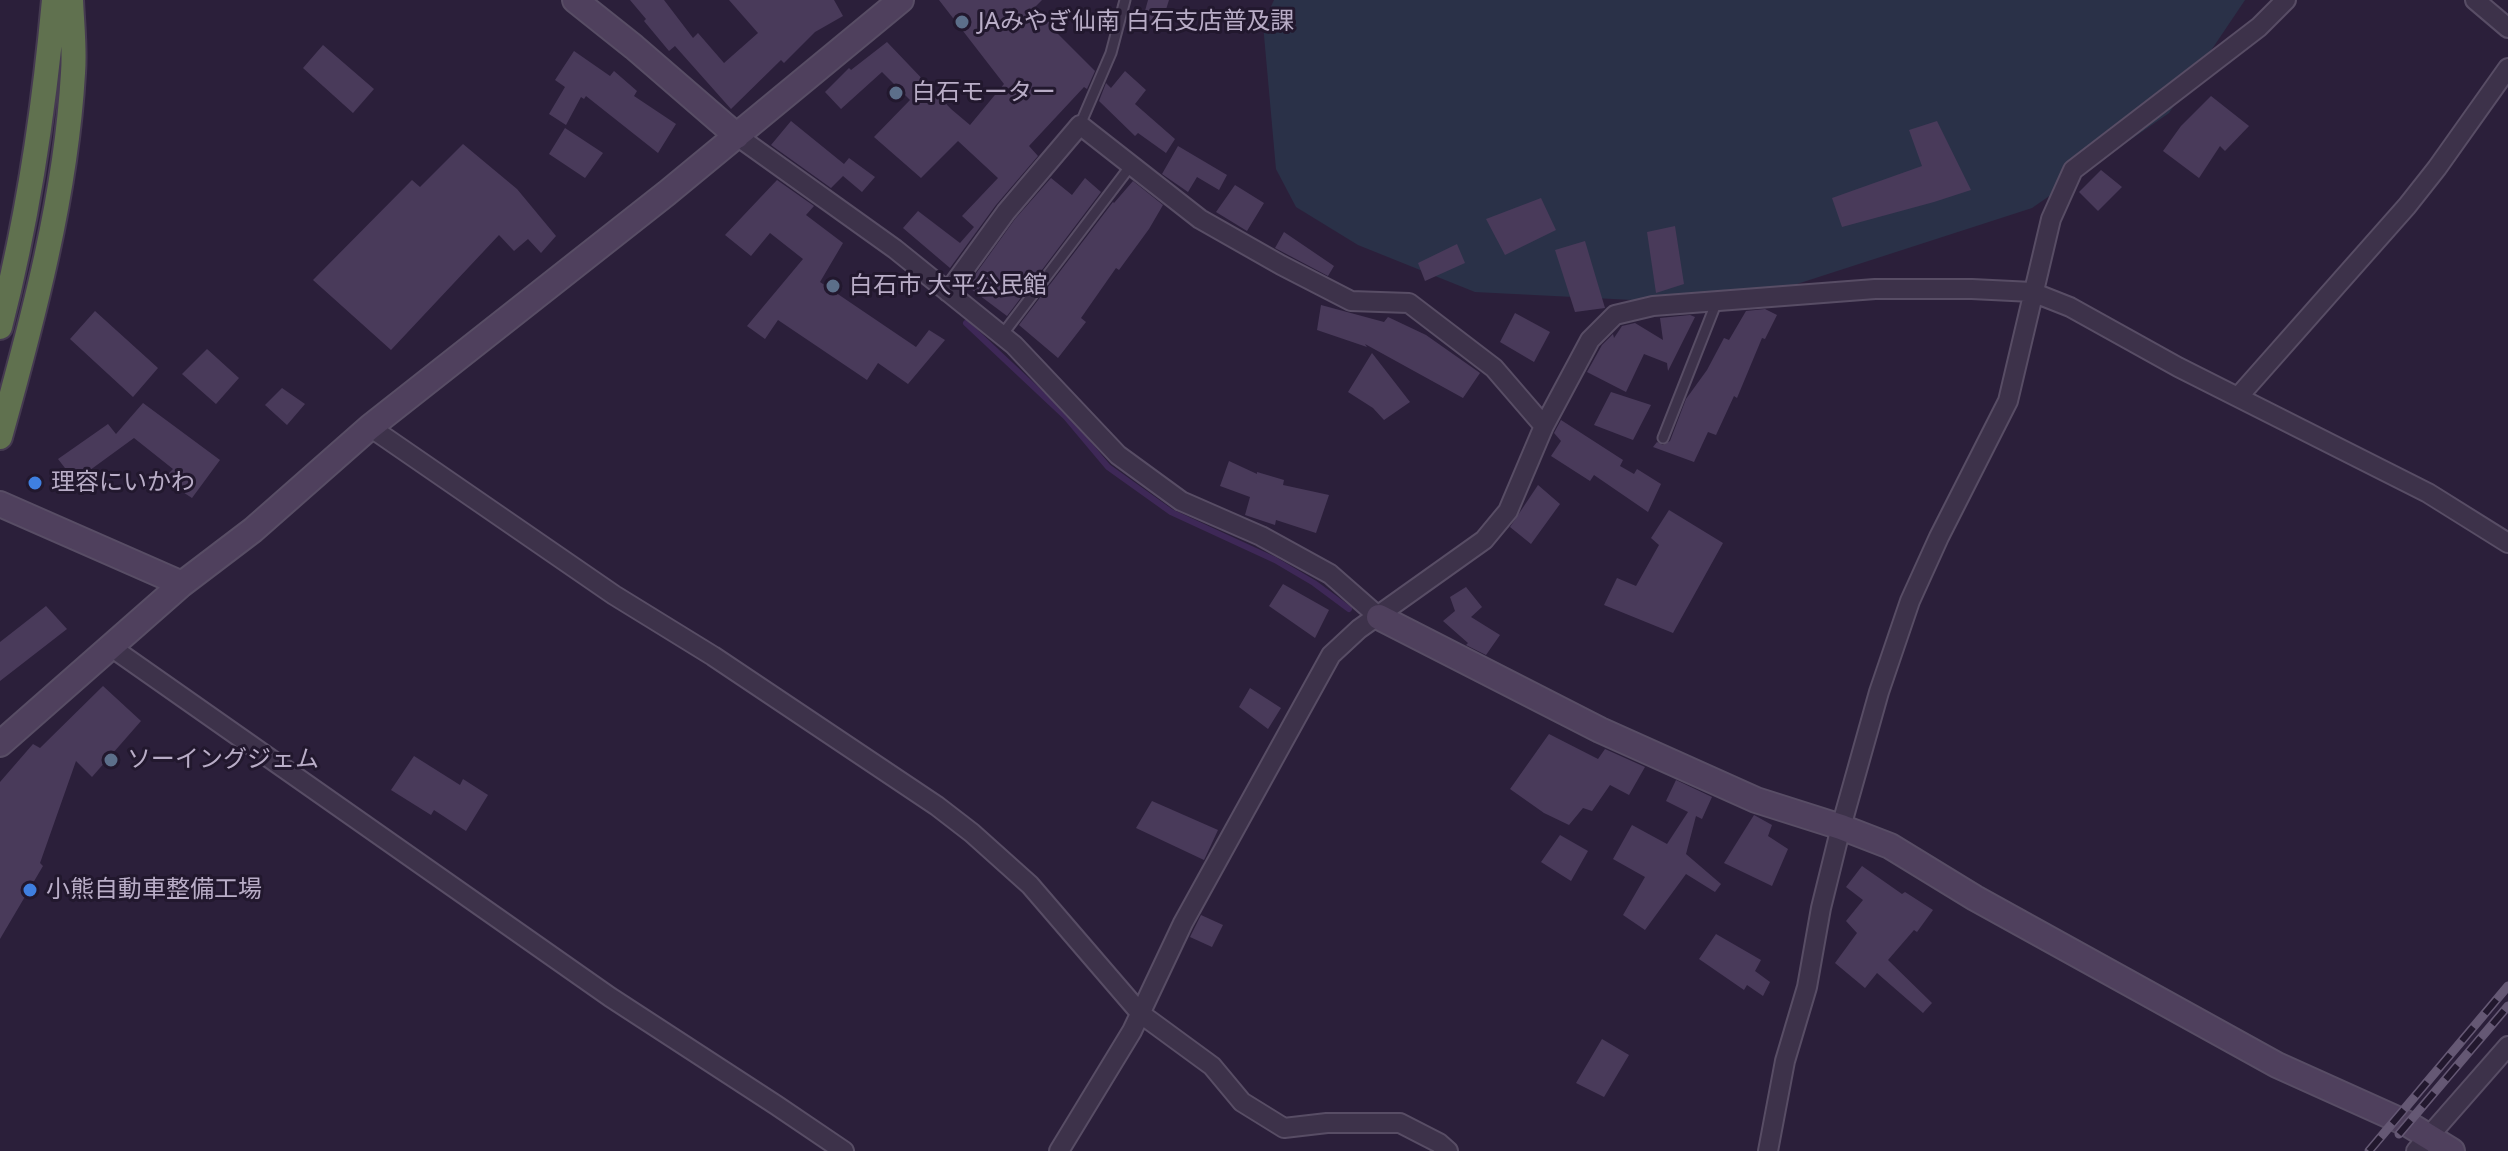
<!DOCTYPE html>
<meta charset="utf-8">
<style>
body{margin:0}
canvas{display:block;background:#2b1f3a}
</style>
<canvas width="2508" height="1151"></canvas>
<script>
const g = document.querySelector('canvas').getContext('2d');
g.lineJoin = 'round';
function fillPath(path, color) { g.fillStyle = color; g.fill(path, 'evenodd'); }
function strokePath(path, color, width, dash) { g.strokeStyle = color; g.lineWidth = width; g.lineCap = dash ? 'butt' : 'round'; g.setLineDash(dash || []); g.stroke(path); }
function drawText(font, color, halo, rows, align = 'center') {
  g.font = font + ' "Noto Sans","Noto Sans JP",sans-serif'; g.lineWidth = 6; g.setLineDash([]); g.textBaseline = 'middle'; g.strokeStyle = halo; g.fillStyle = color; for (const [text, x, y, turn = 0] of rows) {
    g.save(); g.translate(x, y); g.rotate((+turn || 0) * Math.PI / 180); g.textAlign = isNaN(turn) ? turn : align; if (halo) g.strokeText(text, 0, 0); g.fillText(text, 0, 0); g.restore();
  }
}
fillPath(new Path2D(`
 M1274,0H2245L2169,113L2032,208L1732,305L1475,292L1358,245L1296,207L1276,169L1263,24Z`), '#2a3148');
strokePath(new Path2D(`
 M966,323L1066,417L1108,467L1171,512L1275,560L1314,583L1349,609`), '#3e2857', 6);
fillPath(new Path2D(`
 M630,0H664L693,38L698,33L724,63L758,33L729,0H834L843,16L815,32L784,63L781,60L731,109L675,46L669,51L644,21L646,19Z
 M939,0H1042L1033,9L1050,23L1049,25L1095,71L1087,89L1084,87L1029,146L1038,156L996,205L950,268L903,228L918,211L960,243L974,227L962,216L998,178L958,141L921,178L874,137L910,100L882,72L841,109L825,92L849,68L851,70L887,42L951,109L970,125L1004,84Z
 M1148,0H1169L1160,28L1142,22Z
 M323,45L374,89L353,113L303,68Z
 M574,51L610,76L614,71L637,91L634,96L676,124L658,153L586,96L584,99L581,97L566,125L549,114L565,87L555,80Z
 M1125,71L1146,90L1135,104L1175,139L1166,153L1138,133L1135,136L1099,101L1106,83L1111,88Z
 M2211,96L2249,126L2225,151L2220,146L2199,178L2163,151L2181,126Z
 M791,121L844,164L849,158L875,177L862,192L843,176L831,188L771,145Z
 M1937,121L1971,190L1934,202L1842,227L1832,198L1922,166L1909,130Z
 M565,128L603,153L585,178L549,154Z
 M463,144L517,189L556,236L541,253L528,239L514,251L499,235L391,350L313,280L412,180L420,187Z
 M1178,146L1227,175L1219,190L1197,177L1188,192L1162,174Z
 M2101,170L2122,187L2098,211L2079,192Z
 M1051,178L1072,195L1085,178L1101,192L1007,316L967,286L1015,219Z
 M777,180L814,206L806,215L843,243L820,282L916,347L929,330L945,340L908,384L878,363L867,380L778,320L765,339L747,326L803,259L770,233L751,256L725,235Z
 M1133,181L1163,205L1149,229L1119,270L1116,268L1081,318L1086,322L1058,358L1019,325L1113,202L1114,203Z
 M1235,185L1264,203L1247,231L1216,212Z
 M1541,198L1556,230L1505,255L1486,219Z
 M1675,226L1684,284L1656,293L1647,232Z
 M1284,232L1334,266L1328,276L1275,248Z
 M1585,241L1605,308L1575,312L1555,250Z
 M1457,244L1465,263L1425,281L1418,263Z
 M1321,305L1384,322L1388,317L1426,335L1480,373L1463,398L1365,344L1367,347L1317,330Z
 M1765,309L1777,315L1765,339L1762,338L1737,398L1734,396L1716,435L1708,432L1694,462L1653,447L1657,442L1663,445L1670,441L1686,399L1707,370L1724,338L1729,340L1746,311Z
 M95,311L158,368L133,397L70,339Z
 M1515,313L1550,332L1534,362L1500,342Z
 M1690,315L1695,317L1668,371L1667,363L1644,354L1626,392L1587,372L1602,345L1613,334L1614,338L1622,326L1635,323L1663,340L1660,318Z
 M207,349L239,378L216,404L182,374Z
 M1372,353L1410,402L1384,420L1373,408L1348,392Z
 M282,388L305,404L287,425L265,405Z
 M1611,392L1651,405L1633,440L1594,425Z
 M143,403L220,460L192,498L163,479L173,469L134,438L75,481L58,459L108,424L116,434Z
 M1561,420L1623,460L1620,466L1634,474L1637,469L1661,484L1648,512L1594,475L1590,481L1551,456L1561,441L1554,433Z
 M1229,461L1257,474V472L1284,480L1283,485L1329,495L1316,533L1276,520L1275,525L1245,515L1250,497L1220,486Z
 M1538,485L1560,504L1531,544L1510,527Z
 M1669,510L1723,543L1673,633L1604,605L1617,578L1636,586L1659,545L1651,538Z
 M1283,584L1329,610L1315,638L1269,606Z
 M1466,587L1482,607L1471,617L1500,635L1486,655L1466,645L1468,643L1443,621L1455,611L1450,597Z
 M46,606L67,629L0,681V642Z
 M103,686L141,721L92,777L76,761L40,863L43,866L0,939V782L33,744L40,748Z
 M1250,688L1281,708L1268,729L1239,707Z
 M1549,734L1598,759L1605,749L1645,767L1629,795L1610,785L1592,811L1583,808L1569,825L1544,813L1510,789Z
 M414,756L460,785L463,779L488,795L466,831L434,810L431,815L391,790Z
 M1676,780L1712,797L1702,819L1696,816L1686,854L1721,884L1715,892L1686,874L1645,930L1623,915L1645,877L1613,859L1632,825L1667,844L1688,812L1666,801Z
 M1152,801L1218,830L1204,860L1136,828Z
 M1754,815L1772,825L1768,836L1788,849L1772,886L1724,863Z
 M1560,835L1588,851L1571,881L1541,862Z
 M1862,866L1902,894L1905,892L1933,910L1917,932L1914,930L1888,960L1932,1003L1923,1013L1877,973L1865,988L1835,963L1857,933L1846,921L1863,900L1846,887Z
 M1201,915L1223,925L1212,947L1190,937Z
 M1716,934L1761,960L1755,971L1770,982L1763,996L1747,985L1744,990L1699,959Z
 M1602,1039L1629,1055L1604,1097L1576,1083Z`), '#493a5a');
const lane = new Path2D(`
 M1080,125L1111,53L1125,0
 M1002,335L1132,164
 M1663,438L1717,301`);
const street = new Path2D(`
 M2475,0L2508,28
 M737,136L895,249L1014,345L1118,455L1181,501L1261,536L1330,574L1379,617
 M948,292L1006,212L1080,125L1200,219L1281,265L1351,301L1409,303L1494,368L1544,426
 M2238,397L2407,206L2437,168L2508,68
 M370,427L614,595L713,656L937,806L972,833L1030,885L1141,1014L1212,1066L1242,1102L1284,1128L1327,1123H1400L1439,1143L1448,1151
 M111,647L610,997L776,1105L844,1151
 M1059,1151L1132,1031L1183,923L1331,655L1359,629L1484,540L1508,511L1544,426L1590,340L1615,315L1653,306L1875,289H1972L2032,292L2070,307L2178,367L2428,493L2508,543
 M1768,1151L1785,1061L1807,987L1821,908L1841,827L1879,692L1910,601L1939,537L2008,401L2051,219L2073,170L2259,27L2286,0
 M2416,1151L2508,1046`);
const secondary = new Path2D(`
 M575,0L634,47L737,136
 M0,504L182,584
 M1379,617L1600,730L1756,800L1841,827L1890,846L1975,898L2277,1065L2408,1124L2452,1151
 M0,744L182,584L253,530L370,427L667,193L901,0`);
const highway = new Path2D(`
 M0,327C28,219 44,110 54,0
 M0,437C33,319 66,196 73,73C75,49 72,24 71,0`);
strokePath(lane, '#584d65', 13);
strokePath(street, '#584d65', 22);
strokePath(secondary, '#584d65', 28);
strokePath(highway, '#453a51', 28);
strokePath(lane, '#3d324a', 9);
strokePath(street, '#3d324a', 18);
strokePath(secondary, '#4f405d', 24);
strokePath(highway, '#60714f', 24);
const rail = new Path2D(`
 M2399,1134L2508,1006
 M2369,1151L2508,986`);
strokePath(rail, '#655874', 9);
strokePath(rail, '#22182e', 6, [18]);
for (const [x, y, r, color] of [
 [962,22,8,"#5c6f8a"],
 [896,93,8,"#5c6f8a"],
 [833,286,8,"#5c6f8a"],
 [35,483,8,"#3f7fe0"],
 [111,760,8,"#5c6f8a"],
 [30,890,8,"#3f7fe0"]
]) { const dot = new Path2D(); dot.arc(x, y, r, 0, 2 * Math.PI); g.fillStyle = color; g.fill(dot); strokePath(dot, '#22182e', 3); }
drawText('24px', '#b9adc7', '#22182e', [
 ["JAみやぎ仙南 白石支店普及課",978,22],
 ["白石モーター",912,93],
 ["白石市 大平公民館",849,286],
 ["理容にいかわ",51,483],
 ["ソーイングジェム",127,760],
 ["小熊自動車整備工場",46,890]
], 'left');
</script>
